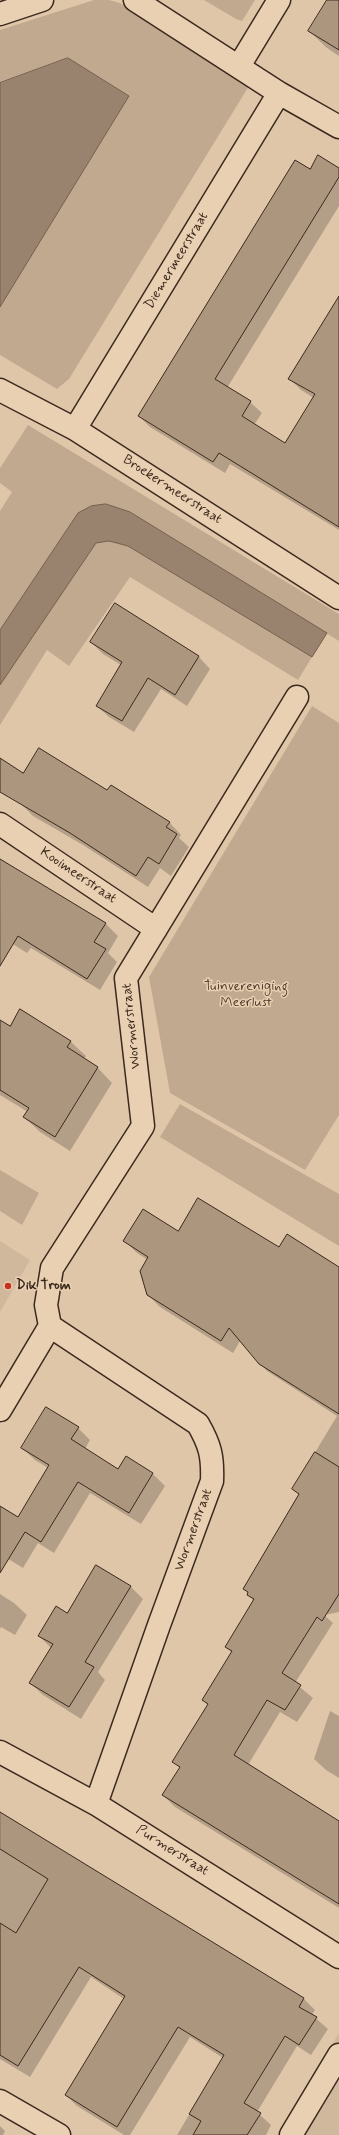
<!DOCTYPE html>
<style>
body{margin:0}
canvas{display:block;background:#e0c6a9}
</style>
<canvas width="339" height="2135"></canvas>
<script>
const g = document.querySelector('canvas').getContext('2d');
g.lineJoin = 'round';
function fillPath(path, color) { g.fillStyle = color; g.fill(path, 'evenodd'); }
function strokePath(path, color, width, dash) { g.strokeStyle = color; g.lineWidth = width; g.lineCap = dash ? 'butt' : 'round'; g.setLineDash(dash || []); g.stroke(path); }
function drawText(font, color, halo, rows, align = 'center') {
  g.font = font + ' Mynerve,sans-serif'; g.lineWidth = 3; g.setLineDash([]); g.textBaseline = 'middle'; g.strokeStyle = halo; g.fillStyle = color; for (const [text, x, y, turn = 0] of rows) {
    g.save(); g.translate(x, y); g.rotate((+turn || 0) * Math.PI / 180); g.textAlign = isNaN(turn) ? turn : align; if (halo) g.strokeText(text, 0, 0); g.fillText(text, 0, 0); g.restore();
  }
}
fillPath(new Path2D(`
 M0,1241L30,1260L0,1312Z
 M339,2033V2135H278Z`), '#d0b89c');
fillPath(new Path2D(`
 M94,0H109L120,3L249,86L69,379L57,389L0,355V307L129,96L68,58L0,83V30Z
 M204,0H255L242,21L236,19Z
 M28,425L339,614V641L130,512L106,504L78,513L0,630V511L12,492L0,483V468Z
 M109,541L128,546L312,657L298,680L130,577L69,666L47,650L0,725V685L96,543Z
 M312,706L339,723V1115L305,1170L170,1093L149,977Z
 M180,1104L339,1194V1246L160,1137Z
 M0,1170L39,1193L22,1225L0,1211Z`), '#c1a990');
const water = new Path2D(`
 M68,58L129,96L0,307V83Z
 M106,504L130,512L327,633L312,657L128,546L109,541L96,543L0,685V630L78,513L91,506Z`);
fillPath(water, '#9a836e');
strokePath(water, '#745f4e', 1);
fillPath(new Path2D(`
 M328,0H339V56L327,48L309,31Z
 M339,169V206L227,388L250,402L262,413L254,425L286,444L314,398L301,390L290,379L339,298V530L230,464L225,473L150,427L139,416L310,171Z
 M115,604L199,657L210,669L187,706L161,689L134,732L109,717L97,706L121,665L103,654L91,642Z
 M107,792L169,822L181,835L179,838L189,847L171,876L160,868L148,887L83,845L33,816L21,804Z
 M0,859L81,911L106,924L118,936L108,953L117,962L100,990L31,948L27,953L0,936Z
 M0,1021L10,1027L70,1041L86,1056L84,1059L97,1067L112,1083L70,1151L40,1132L24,1117L28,1112L0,1095Z
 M178,1232L279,1248L339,1268V1612L324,1615L333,1623L295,1683L313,1698L297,1722L280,1712L248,1765L339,1829V1908L175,1807L163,1795L180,1768L173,1762L208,1705L203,1700L232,1653L226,1647L254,1601L248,1595L299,1495L293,1489L337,1416L267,1371L240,1341L233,1353L160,1307L148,1295V1260L137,1253L125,1241Z
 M78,1428L90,1440L85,1449L118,1470L152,1473L165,1486L141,1524L90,1493L54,1553L38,1543L23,1568L0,1554V1507L18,1518L48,1468L35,1460L22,1448Z
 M97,1566L131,1587L143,1599L98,1672L105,1680L81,1719L43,1695L30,1683L52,1649L39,1636L68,1614Z
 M0,1594L14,1603L27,1615L15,1635L1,1627L0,1629Z
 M330,1711L339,1716V1778L326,1770L314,1759Z
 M0,1814L304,1999L315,2010L312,2015L328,2029L311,2055L297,2046L257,2112L271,2125L266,2135H177L223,2058L190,2037L130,2135H124L77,2106L66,2095L124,1999L91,1977L30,2077L0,2059Z
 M0,2126L5,2131L3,2135H0Z`), '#0003');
const building = new Path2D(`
 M327,0H339V50L308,31Z
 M318,155L339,168V177L215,379L251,401L242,416L285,443L315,394L288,379L339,296V527L219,453L213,462L138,416L295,160L310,169Z
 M115,603L199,656L175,695L148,678L122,721L96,706L122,662L90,642Z
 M39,748L107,790L111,785L170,822L166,827L177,834L159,864L148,857L136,876L70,833L0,792V758L23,773Z
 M0,859L106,923L94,942L106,949L87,979L18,936L0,966Z
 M20,1009L71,1041L67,1047L98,1067L55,1137L23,1117L29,1108L0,1090V1020L10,1026Z
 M198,1198L279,1247L287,1234L339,1267V1414L259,1364L229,1328L221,1341L147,1295L140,1271L148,1257L123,1241L143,1209L178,1231Z
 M46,1407L79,1427L71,1439L118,1469L126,1456L153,1473L129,1513L78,1482L41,1542L25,1532L0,1573V1506L18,1517L49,1465L21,1448Z
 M315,1452L339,1467V1594L322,1621L317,1617L282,1673L301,1685L294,1696L285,1710L267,1700L234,1755L339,1821V1904L162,1795L180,1767L172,1762L208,1704L202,1700L232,1651L225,1647L254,1599L247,1595L248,1592L243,1589L299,1494L292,1489Z
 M96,1565L131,1586L85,1662L94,1667L69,1707L29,1683L53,1644L38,1636L56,1606L67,1613Z
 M0,1812L304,1998L299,2007L317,2017L299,2045L285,2036L244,2103L261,2113L247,2135H193L201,2121L189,2114L224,2055L178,2027L117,2127L65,2095L125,1996L79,1967L18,2066L0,2055V1923L16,1933L48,1879L0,1849Z`);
fillPath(building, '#ac967e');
strokePath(building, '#3b2a1e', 1);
const minor = new Path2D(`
 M135,0L279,93L339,127
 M0,14L42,0
 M239,66L279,0
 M0,390L75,429L339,598
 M75,429L279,93
 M0,824L156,929
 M50,1326L46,1305L52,1268L143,1126L126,978L297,697
 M0,1410L50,1326L198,1424C210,1445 213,1456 212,1481L159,1625L96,1804
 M0,1752L96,1804L339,1957
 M0,2101L59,2135
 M291,2135L339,2055`);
strokePath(minor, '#3b2a1e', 25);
strokePath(minor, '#ead0b2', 22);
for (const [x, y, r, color] of [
 [8,1286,4,"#c8321e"]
]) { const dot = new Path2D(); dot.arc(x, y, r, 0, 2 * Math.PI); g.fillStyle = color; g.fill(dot); strokePath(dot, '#ead0b2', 1.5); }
drawText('14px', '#3b2a1e', '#ead0b2', [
 ["Diemermeerstraat",177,261,-59],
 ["Broekermeerstraat",172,490,33],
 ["Kooimeerstraat",78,876,34],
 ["Wormerstraat",132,1026,-96],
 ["Wormerstraat",194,1530,-70],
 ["Purmerstraat",172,1851,32]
]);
drawText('14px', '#4f3d2f', '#ead0b2', [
 ["Tuinvereniging",246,987],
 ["Meerlust",246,1003]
]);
drawText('bold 14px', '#3b2a1e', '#ead0b2', [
 ["Dik Trom",16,1286]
], 'left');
</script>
